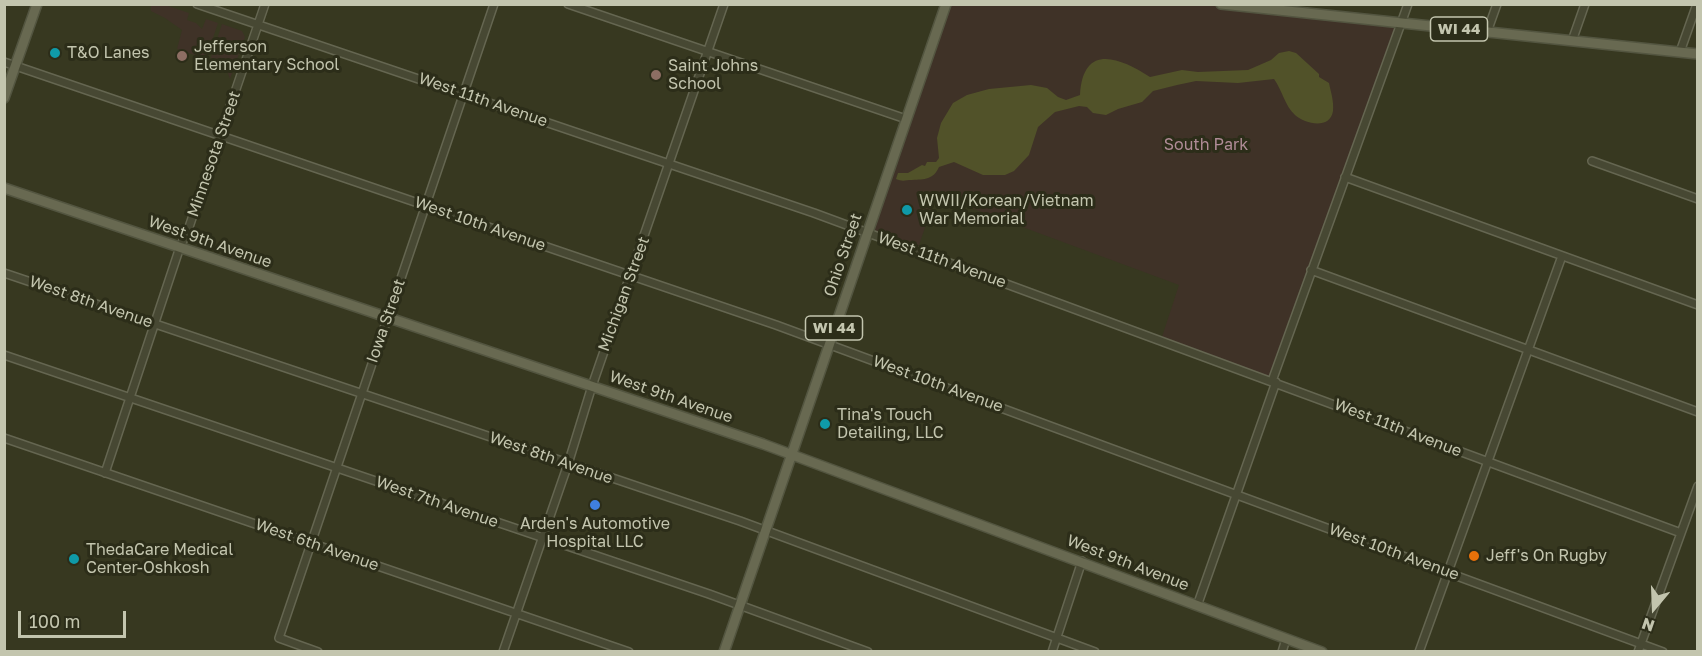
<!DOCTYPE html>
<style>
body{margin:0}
#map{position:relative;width:1702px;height:656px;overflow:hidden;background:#373820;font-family:"Golos Text",sans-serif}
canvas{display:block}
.frame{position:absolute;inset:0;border:6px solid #c3c5ae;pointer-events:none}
.north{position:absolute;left:1624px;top:578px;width:60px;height:60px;-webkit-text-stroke:4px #2c2d19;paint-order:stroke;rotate:199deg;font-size:16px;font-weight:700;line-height:24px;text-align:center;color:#c3c5ae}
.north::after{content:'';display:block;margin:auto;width:21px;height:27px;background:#c3c5ae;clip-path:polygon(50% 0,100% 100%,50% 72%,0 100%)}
.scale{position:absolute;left:18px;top:611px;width:108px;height:27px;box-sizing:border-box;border:3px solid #c3c5ae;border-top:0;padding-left:8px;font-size:18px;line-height:21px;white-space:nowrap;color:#c3c5ae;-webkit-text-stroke:4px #2c2d19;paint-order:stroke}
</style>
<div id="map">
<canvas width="1702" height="656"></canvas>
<div class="frame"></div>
<div class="north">N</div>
<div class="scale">100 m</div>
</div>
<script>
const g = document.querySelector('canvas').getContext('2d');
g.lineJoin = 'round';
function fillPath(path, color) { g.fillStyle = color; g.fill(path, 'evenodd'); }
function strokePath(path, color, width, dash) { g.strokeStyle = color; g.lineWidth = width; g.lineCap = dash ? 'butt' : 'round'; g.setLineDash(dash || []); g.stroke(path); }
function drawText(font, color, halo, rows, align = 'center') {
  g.font = font + ' "Golos Text",sans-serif'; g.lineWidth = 6; g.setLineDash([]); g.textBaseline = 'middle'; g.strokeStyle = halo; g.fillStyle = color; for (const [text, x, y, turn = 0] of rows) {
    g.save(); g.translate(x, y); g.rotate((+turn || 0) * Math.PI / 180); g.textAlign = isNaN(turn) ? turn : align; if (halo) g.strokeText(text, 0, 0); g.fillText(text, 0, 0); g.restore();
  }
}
fillPath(new Path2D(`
 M1228,4L1401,23L1272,380L1161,340L1179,285L936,195L917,251L867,233L946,5Z
 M151,6L165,5L189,13L187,20L196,23L202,29L206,19L218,23L206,59L177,49L182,30L165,18L151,11Z
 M222,24L242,31L245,37L230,79L227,71L210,60Z`), '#3f3227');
fillPath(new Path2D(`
 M1289,51L1296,53L1319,74V77L1329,83C1331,93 1334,101 1333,111C1330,130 1305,124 1295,115C1285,106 1282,90 1274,79L1238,83L1196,81L1177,85L1153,91L1142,102L1118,109L1106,115L1093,113L1087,107L1079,106L1055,112L1038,127L1029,155L1014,171L1005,175H983L954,162L939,167C933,180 925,179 912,180C905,180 903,182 896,179L898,173H908L922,165L925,166L927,162H936L939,158L937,138L941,123L953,103L967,95L989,89L1031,85L1047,88L1058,97L1066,100L1080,95C1083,43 1119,57 1150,77L1182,70L1198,72L1248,70L1271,60L1279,53Z`), '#515229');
const minor = new Path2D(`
 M197,4L814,213L1681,533
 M568,4L906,119
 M1487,32L1497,4
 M1572,41L1585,4
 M1680,52L1697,4
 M4,62L776,325L1663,652
 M1592,161L1698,199
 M1345,177L1698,305
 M1311,270L1698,412
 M4,273L740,521L1095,652
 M4,355L709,594L868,652
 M1272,381L1408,4
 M4,438L629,652
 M105,473L180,247L188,230L265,4
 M1197,606L1276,382
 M318,652L279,638L494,4
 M503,652L568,464L592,386L724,4
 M1052,652L1082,561
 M1282,652L1286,639
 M1419,652L1562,256
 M1638,652L1698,486`);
const major = new Path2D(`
 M1221,4L1698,54
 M4,98L37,4
 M4,188L763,444L1322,652
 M724,652L946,4`);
strokePath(minor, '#656651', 10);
strokePath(major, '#535540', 12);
strokePath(minor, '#474833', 7);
strokePath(major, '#686951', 9);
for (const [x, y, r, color] of [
 [55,53,6,"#0f9aa8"],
 [182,56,6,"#8d6e63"],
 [656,75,6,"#8d6e63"],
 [907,210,6,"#0f9aa8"],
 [825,424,6,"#0f9aa8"],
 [595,505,6,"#3f7fe0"],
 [1474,556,6,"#e8710a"],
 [74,559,6,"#0f9aa8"]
]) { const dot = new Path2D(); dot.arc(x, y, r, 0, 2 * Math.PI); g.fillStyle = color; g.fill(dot); strokePath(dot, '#2c2d19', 2); }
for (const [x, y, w] of [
 [1459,29,57],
 [834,328,57]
]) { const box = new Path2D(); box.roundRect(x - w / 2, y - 12, w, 24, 4.5); g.fillStyle = '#2c2d19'; g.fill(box); strokePath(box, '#c3c5ae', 1.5); }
drawText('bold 15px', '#c3c5ae', null, [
 ["WI 44",1459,29],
 ["WI 44",834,328]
]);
drawText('16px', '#c3c5ae', '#2c2d19', [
 ["Jefferson",194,47],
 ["Elementary School",194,65],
 ["T&O Lanes",67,53],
 ["Saint Johns",668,66],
 ["School",668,84],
 ["WWII/Korean/Vietnam",919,201],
 ["War Memorial",919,219],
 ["Tina's Touch",837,415],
 ["Detailing, LLC",837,433],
 ["Arden's Automotive",595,524,"center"],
 ["Hospital LLC",595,542,"center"],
 ["ThedaCare Medical",86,550],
 ["Center-Oshkosh",86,568],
 ["Jeff's On Rugby",1486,556]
], 'left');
drawText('16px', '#c3c5ae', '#2c2d19', [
 ["West 11th Avenue",483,100,19],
 ["Minnesota Street",214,154,-71],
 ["West 10th Avenue",480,224,19],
 ["West 9th Avenue",210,242,19],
 ["Ohio Street",843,255,-71],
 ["West 11th Avenue",942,260,20],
 ["Michigan Street",624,294,-70],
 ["West 8th Avenue",91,302,19],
 ["Iowa Street",386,321,-71],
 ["West 10th Avenue",938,384,20],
 ["West 9th Avenue",671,397,19],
 ["West 11th Avenue",1398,428,21],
 ["West 8th Avenue",551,458,19],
 ["West 7th Avenue",437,502,19],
 ["West 6th Avenue",317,545,19],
 ["West 10th Avenue",1394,552,20],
 ["West 9th Avenue",1128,563,21]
]);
drawText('16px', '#b08c97', '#2c2d19', [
 ["South Park",1206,145]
]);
</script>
